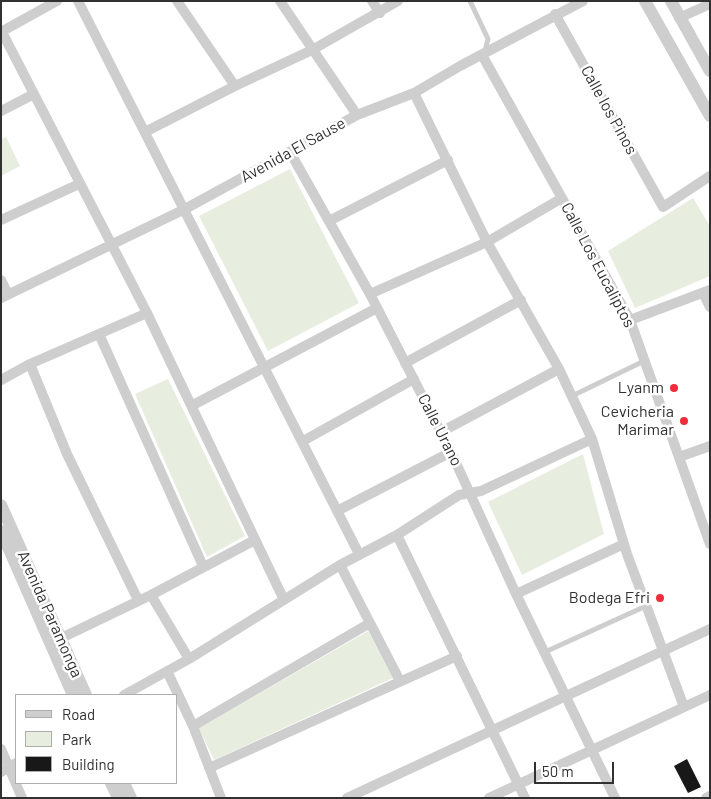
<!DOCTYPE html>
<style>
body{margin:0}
#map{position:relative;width:711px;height:799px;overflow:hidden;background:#fff;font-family:Barlow,sans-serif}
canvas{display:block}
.frame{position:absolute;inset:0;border:2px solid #313131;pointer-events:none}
.legend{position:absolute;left:15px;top:694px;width:162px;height:90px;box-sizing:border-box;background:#fff;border:1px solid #adadad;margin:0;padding:6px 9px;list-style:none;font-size:15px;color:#313131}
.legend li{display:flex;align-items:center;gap:10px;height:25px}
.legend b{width:25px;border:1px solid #adadad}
.scale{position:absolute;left:534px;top:762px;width:80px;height:22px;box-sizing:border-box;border:2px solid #313131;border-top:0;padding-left:6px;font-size:15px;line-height:18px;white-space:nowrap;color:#313131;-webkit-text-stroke:4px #fff;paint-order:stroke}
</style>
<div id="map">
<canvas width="711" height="799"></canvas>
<div class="frame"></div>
<ul class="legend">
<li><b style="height:6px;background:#cecece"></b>Road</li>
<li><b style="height:14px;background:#e7eedf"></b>Park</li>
<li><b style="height:14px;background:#181818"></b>Building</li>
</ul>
<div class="scale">50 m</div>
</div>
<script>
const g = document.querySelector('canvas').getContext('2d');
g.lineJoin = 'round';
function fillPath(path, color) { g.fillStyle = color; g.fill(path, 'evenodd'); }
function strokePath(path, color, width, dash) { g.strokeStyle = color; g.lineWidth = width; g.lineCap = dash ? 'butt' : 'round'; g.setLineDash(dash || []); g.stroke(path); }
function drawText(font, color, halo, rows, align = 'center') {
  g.font = font + ' Barlow,sans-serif'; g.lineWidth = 5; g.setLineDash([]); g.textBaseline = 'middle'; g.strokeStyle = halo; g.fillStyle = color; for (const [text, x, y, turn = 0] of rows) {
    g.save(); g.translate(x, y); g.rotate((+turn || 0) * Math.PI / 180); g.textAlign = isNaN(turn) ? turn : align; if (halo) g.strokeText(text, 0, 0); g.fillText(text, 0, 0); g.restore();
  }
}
fillPath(new Path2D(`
 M6,137L20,166L1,176V139Z
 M290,169L359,303L268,351L199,216Z
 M693,198L710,226V276L635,308L608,251Z
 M168,379L245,536L207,557L135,394Z
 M583,454L604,534L522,575L488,502Z
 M368,631L393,678L214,760L199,728Z`), '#e7eedf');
fillPath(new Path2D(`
 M687,759L701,787L688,793L674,766Z`), '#181818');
strokePath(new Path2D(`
 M470,1L488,39L485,51
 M572,396L644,361
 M545,652L646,606`), '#cecece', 5);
strokePath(new Path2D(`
 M78,1L359,554
 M177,1L235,86
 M280,1L357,115
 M372,1L380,13
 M555,14L663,207L710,176
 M679,18L710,4
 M1,32L57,1
 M2,32L147,313L284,600
 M482,55L630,320L710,544
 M414,93L487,242L559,369L592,439L627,554L684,707
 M1,111L34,94
 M145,132L235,86L312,50L398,1
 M290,152L370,294L451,452L516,594L615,798
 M1,220L79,184
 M329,221L448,160
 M1,280L8,294
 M703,293L710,307
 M370,294L487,242L562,198
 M1,298L185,209L357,115L414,93L460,66L583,1
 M630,320L710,290
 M99,334L203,566
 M405,363L521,300
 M30,364L67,454L138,600
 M1,380L30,364L147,313
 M193,405L377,308
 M441,432L559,369
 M303,441L414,379
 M679,457L710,446
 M337,511L451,452
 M397,535L525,798
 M340,565L400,681
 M516,594L624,544
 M151,595L189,659
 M55,641L151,595L255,540
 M167,671L193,726L221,798
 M124,695L189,659L340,565L397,535L459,495L481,491L592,439
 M193,726L370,623
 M1,749L22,798
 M209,768L457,656
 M1,772L16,763
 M347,798L710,629
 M489,798L710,695
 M706,798L710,796`), '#cecece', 10);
strokePath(new Path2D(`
 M645,1L710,116
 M671,1L710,71
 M1,505L86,695
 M1,531L73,695
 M111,783L118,798
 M124,783L131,798`), '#cecece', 12);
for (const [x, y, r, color] of [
 [674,388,5,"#ee2d3b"],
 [684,421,5,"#ee2d3b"],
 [660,598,5,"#ee2d3b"]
]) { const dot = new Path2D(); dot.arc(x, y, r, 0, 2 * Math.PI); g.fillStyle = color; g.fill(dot); strokePath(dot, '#fff', 2); }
drawText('16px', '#313131', '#fff', [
 ["Calle los Pinos",609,110,61],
 ["Avenida El Sause",293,150,-29],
 ["Calle Los Eucaliptos",598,265,62],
 ["Calle Urano",440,430,63],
 ["Avenida Paramonga",50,614,66]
]);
drawText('16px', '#313131', '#fff', [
 ["Lyanm",664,388],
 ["Cevicheria",674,412],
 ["Marimar",674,430],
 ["Bodega Efri",650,598]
], 'right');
</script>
